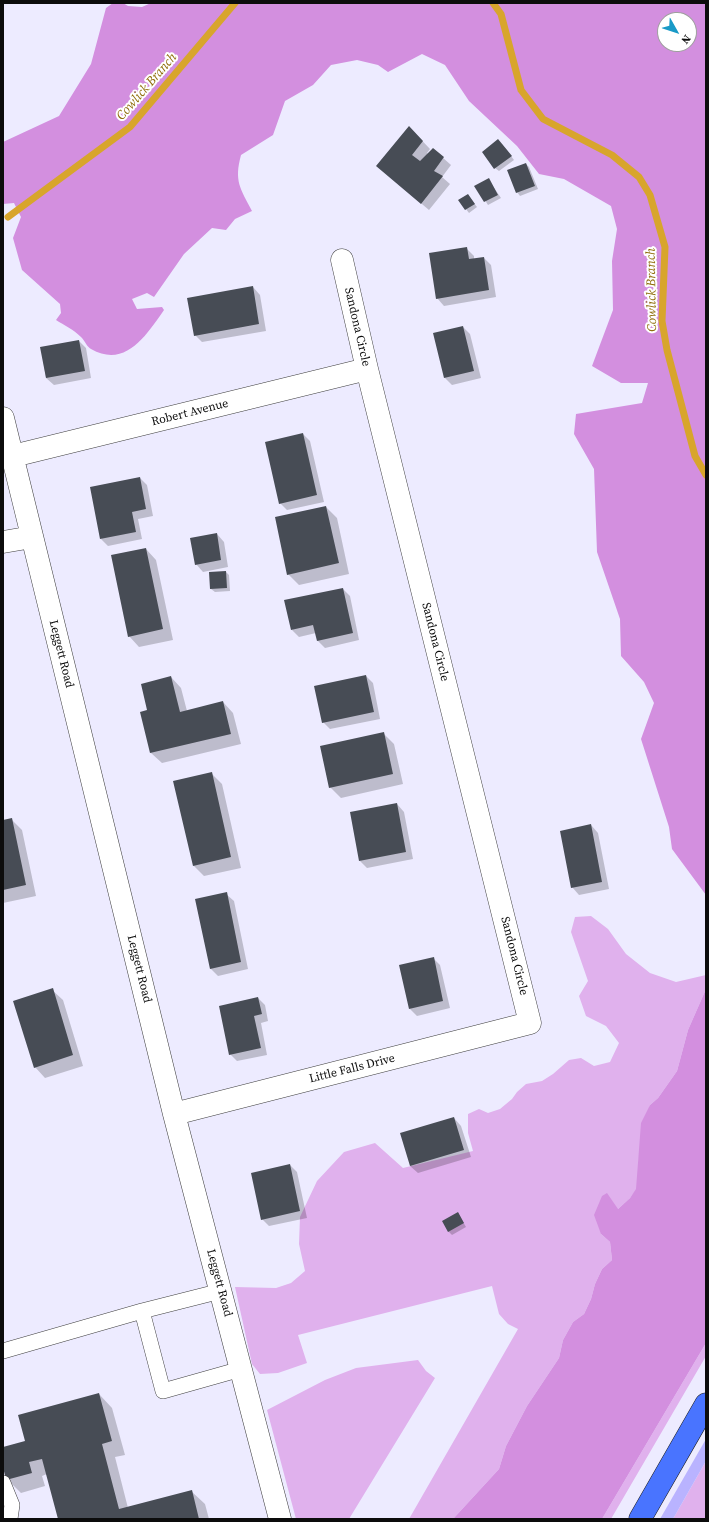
<!DOCTYPE html>
<style>
body{margin:0}
#map{position:relative;width:709px;height:1522px;overflow:hidden;background:#edebff;font-family:"Source Serif 4",serif}
canvas{display:block}
.frame{position:absolute;inset:0;border:4px solid #0c0c0c;pointer-events:none}
.north{position:absolute;left:657px;top:12px;width:40px;height:40px;box-sizing:border-box;background:#fff;border:1px solid #9e9e9e;border-radius:50%;rotate:129deg;font-size:11px;font-weight:700;line-height:16px;text-align:center;color:#0c0c0c}
.north::after{content:'';display:block;margin:auto;width:14px;height:18px;background:#199ac7;clip-path:polygon(50% 0,100% 100%,50% 72%,0 100%)}
</style>
<div id="map">
<canvas width="709" height="1522"></canvas>
<div class="frame"></div>
<div class="north">N</div>
</div>
<script>
const g = document.querySelector('canvas').getContext('2d');
g.lineJoin = 'round';
function fillPath(path, color) { g.fillStyle = color; g.fill(path, 'evenodd'); }
function strokePath(path, color, width, dash) { g.strokeStyle = color; g.lineWidth = width; g.lineCap = dash ? 'butt' : 'round'; g.setLineDash(dash || []); g.stroke(path); }
function drawText(font, color, halo, rows, align = 'center') {
  g.font = font + ' "Source Serif 4",serif'; g.lineWidth = 4; g.setLineDash([]); g.textBaseline = 'middle'; g.strokeStyle = halo; g.fillStyle = color; for (const [text, x, y, turn = 0] of rows) {
    g.save(); g.translate(x, y); g.rotate((+turn || 0) * Math.PI / 180); g.textAlign = isNaN(turn) ? turn : align; if (halo) g.strokeText(text, 0, 0); g.fillText(text, 0, 0); g.restore();
  }
}
fillPath(new Path2D(`
 M591,916L608,929L626,954L650,973L676,982L706,975V989L688,1030L677,1071L658,1098L650,1105L639,1157L637,1189L630,1198L618,1209L601,1234L610,1242L612,1260L602,1269L595,1284L591,1299L584,1314L573,1322L563,1340L559,1358L527,1406L506,1446L499,1469L453,1519H409L518,1329L508,1324L499,1314L492,1286L298,1335L307,1363L278,1373L260,1374L252,1364L235,1287L276,1288L291,1283L305,1271L299,1244L300,1217L317,1181L344,1152L375,1143L403,1168L473,1151L468,1133V1114L479,1109L488,1113L500,1109L512,1099L517,1092L526,1084L542,1081L553,1074L569,1060L581,1058L594,1066L610,1062L619,1043L606,1026L586,1016L579,996L588,981L571,932L575,917Z
 M706,1343V1356L611,1519H602Z
 M418,1360L426,1371L435,1378L349,1519H296L267,1410L325,1380L356,1368Z
 M706,1461V1519H673Z`), '#e0b1ed');
fillPath(new Path2D(`
 M113,3H123L128,6L142,7L151,3H706V895L672,849L669,827L641,739L654,703L644,682L621,656L620,619L597,552L594,469L574,434L576,414L642,403L648,383H621L592,366L613,310L612,261L617,229L611,206L564,179L539,174L517,146L469,101L445,65L422,54L388,72L378,65L357,60L331,65L313,85L285,101L273,135L241,155C234,181 240,188 252,211L235,219L226,230L212,228L184,254L154,297L147,293L132,299L137,309L162,307L164,310C147,334 126,369 91,349C87,347 85,341 81,337C74,330 64,325 56,320L61,313L60,304L22,270L13,238L21,217L14,203L3,204V142L59,116L91,64L106,8ZM665,20H689V44H665Z
 M706,989V1343L602,1519H453L499,1469L506,1446L527,1406L559,1358L563,1340L573,1322L584,1314L591,1299L595,1284L602,1269L612,1260L610,1242L601,1234L594,1215L602,1196L607,1193L618,1209L630,1198L636,1189L641,1123L650,1105L658,1098L677,1071L688,1030Z`), '#d38fdf');
fillPath(new Path2D(`
 M706,1439V1461L673,1519H660Z`), '#b9b3ff');
fillPath(new Path2D(`
 M410,128L430,149L427,153L428,154L433,149L451,165L442,177L450,184L429,210L377,166Z
 M502,144L514,160L499,171L495,168Z
 M526,164L529,167L538,189L520,196L517,192Z
 M488,179L501,198L488,205L476,186Z
 M468,195L477,207L469,213L459,200Z
 M466,248L474,256V259L484,258L491,265L496,297L444,306L437,298Z
 M253,287L260,295L266,331L202,342L195,335Z
 M463,327L470,334L481,378L452,385L445,378Z
 M79,341L86,348L91,378L54,385L46,378L41,348Z
 M303,434L310,441L324,502L287,510L280,503Z
 M140,478L147,485L153,516L138,519L142,539L108,546L101,539Z
 M326,507L337,518L349,574L299,585L288,574Z
 M217,534L224,542L228,567L203,572L196,564Z
 M146,549L156,560L173,640L139,647L129,636Z
 M226,572L229,575L230,591L215,592L211,589L210,573Z
 M343,589L350,596L359,640L325,648L318,641L316,633L299,637L292,630Z
 M366,676L373,683L380,719L330,729L323,722Z
 M171,677L181,688L187,711L223,702L233,713L241,744L162,763L151,753L141,713L149,711Z
 M383,733L394,744L403,784L341,798L330,787Z
 M211,773L222,784L241,868L204,876L194,866L174,782Z
 M397,804L404,812L413,859L367,868L360,861Z
 M11,819L22,830L36,896L3,903V821Z
 M591,825L598,833L609,889L579,895L572,887Z
 M226,894L234,901L248,969L218,976L210,968Z
 M433,958L440,965L450,1008L417,1016L410,1009Z
 M52,990L63,1000L83,1066L45,1078L35,1067Z
 M258,998L265,1005L268,1021L261,1023L267,1055L237,1061L230,1054Z
 M454,1118L461,1126L471,1157L418,1173L410,1166Z
 M290,1165L297,1172L307,1218L269,1226L262,1219Z
 M458,1213L466,1227L452,1235L448,1231Z
 M99,1394L112,1408L125,1455L115,1457L128,1508L191,1491L205,1504L209,1519H59L47,1474L42,1476L45,1486L21,1493L7,1479L3,1464V1448L26,1442Z`), '#0003');
strokePath(new Path2D(`
 M493,3L501,14L521,90L543,119L612,155L639,177L650,195L665,247L662,321L667,350L695,456L706,475
 M8,217L130,127L235,3`), '#d8a52c', 7);
fillPath(new Path2D(`
 M409,126L423,141L412,155L420,161L433,148L444,157L434,171L443,176L421,204L376,166Z
 M498,139L512,156L494,169L482,152Z
 M526,163L535,186L516,193L507,170Z
 M489,178L498,195L484,202L474,186Z
 M468,194L475,204L465,210L458,200Z
 M467,247L469,259L484,257L489,290L436,299L429,253Z
 M253,286L259,324L194,336L187,298Z
 M463,326L474,371L444,378L433,333Z
 M79,340L85,371L46,378L40,347Z
 M303,433L317,495L279,504L265,442Z
 M140,477L146,509L132,512L136,532L100,539L90,487Z
 M326,506L339,563L287,575L275,517Z
 M217,533L221,560L195,565L190,538Z
 M146,548L163,629L128,637L111,555Z
 M226,571L227,588L210,589L209,572Z
 M343,588L353,633L317,641L313,625L291,630L284,600Z
 M366,675L374,712L322,723L314,686Z
 M171,676L180,712L223,701L231,734L150,753L140,712L147,710L141,684Z
 M384,732L393,774L329,788L320,746Z
 M212,772L231,857L193,866L173,781Z
 M397,803L406,852L359,861L350,812Z
 M12,818L26,885L3,890V820Z
 M591,824L602,882L571,888L560,831Z
 M227,892L241,962L210,969L195,899Z
 M434,957L443,1001L409,1009L399,965Z
 M53,988L73,1055L34,1068L13,1001Z
 M258,997L262,1014L254,1016L261,1048L229,1055L219,1006Z
 M454,1117L464,1150L410,1166L400,1133Z
 M290,1164L300,1211L261,1220L251,1173Z
 M458,1212L464,1223L448,1232L442,1221Z
 M99,1393L112,1441L102,1444L119,1509L192,1490L199,1519H58L42,1459L29,1462L32,1473L6,1480L3,1467V1447L25,1441L18,1415Z`), '#474c55');
const service = new Path2D(`
 M221,1291L142,1311L163,1391L241,1369
 M3,1351L142,1311
 M3,1483L12,1505L10,1519`);
const minor = new Path2D(`
 M3,418L174,1114L280,1519
 M13,456L367,369
 M3,542L32,537
 M174,1114L530,1023L367,369L342,260`);
const motorway = new Path2D(`
 M640,1519L706,1404`);
strokePath(service, '#3f3f3f', 16);
strokePath(minor, '#3f3f3f', 23);
strokePath(motorway, '#1d1d1d', 23);
strokePath(service, '#fff', 15);
strokePath(minor, '#fff', 22);
strokePath(motorway, '#4974ff', 22);
drawText('12px', '#0c0c0c', '#fff', [
 ["Sandona Circle",357,327,77],
 ["Robert Avenue",190,413,-14],
 ["Sandona Circle",435,642,76],
 ["Leggett Road",61,654,76],
 ["Sandona Circle",514,956,76],
 ["Leggett Road",139,969,76],
 ["Little Falls Drive",352,1069,-14],
 ["Leggett Road",219,1283,75]
]);
drawText('italic 13px', '#906e0d', '#fff', [
 ["Cowlick Branch",147,87,-49],
 ["Cowlick Branch",652,290,-91]
]);
</script>
